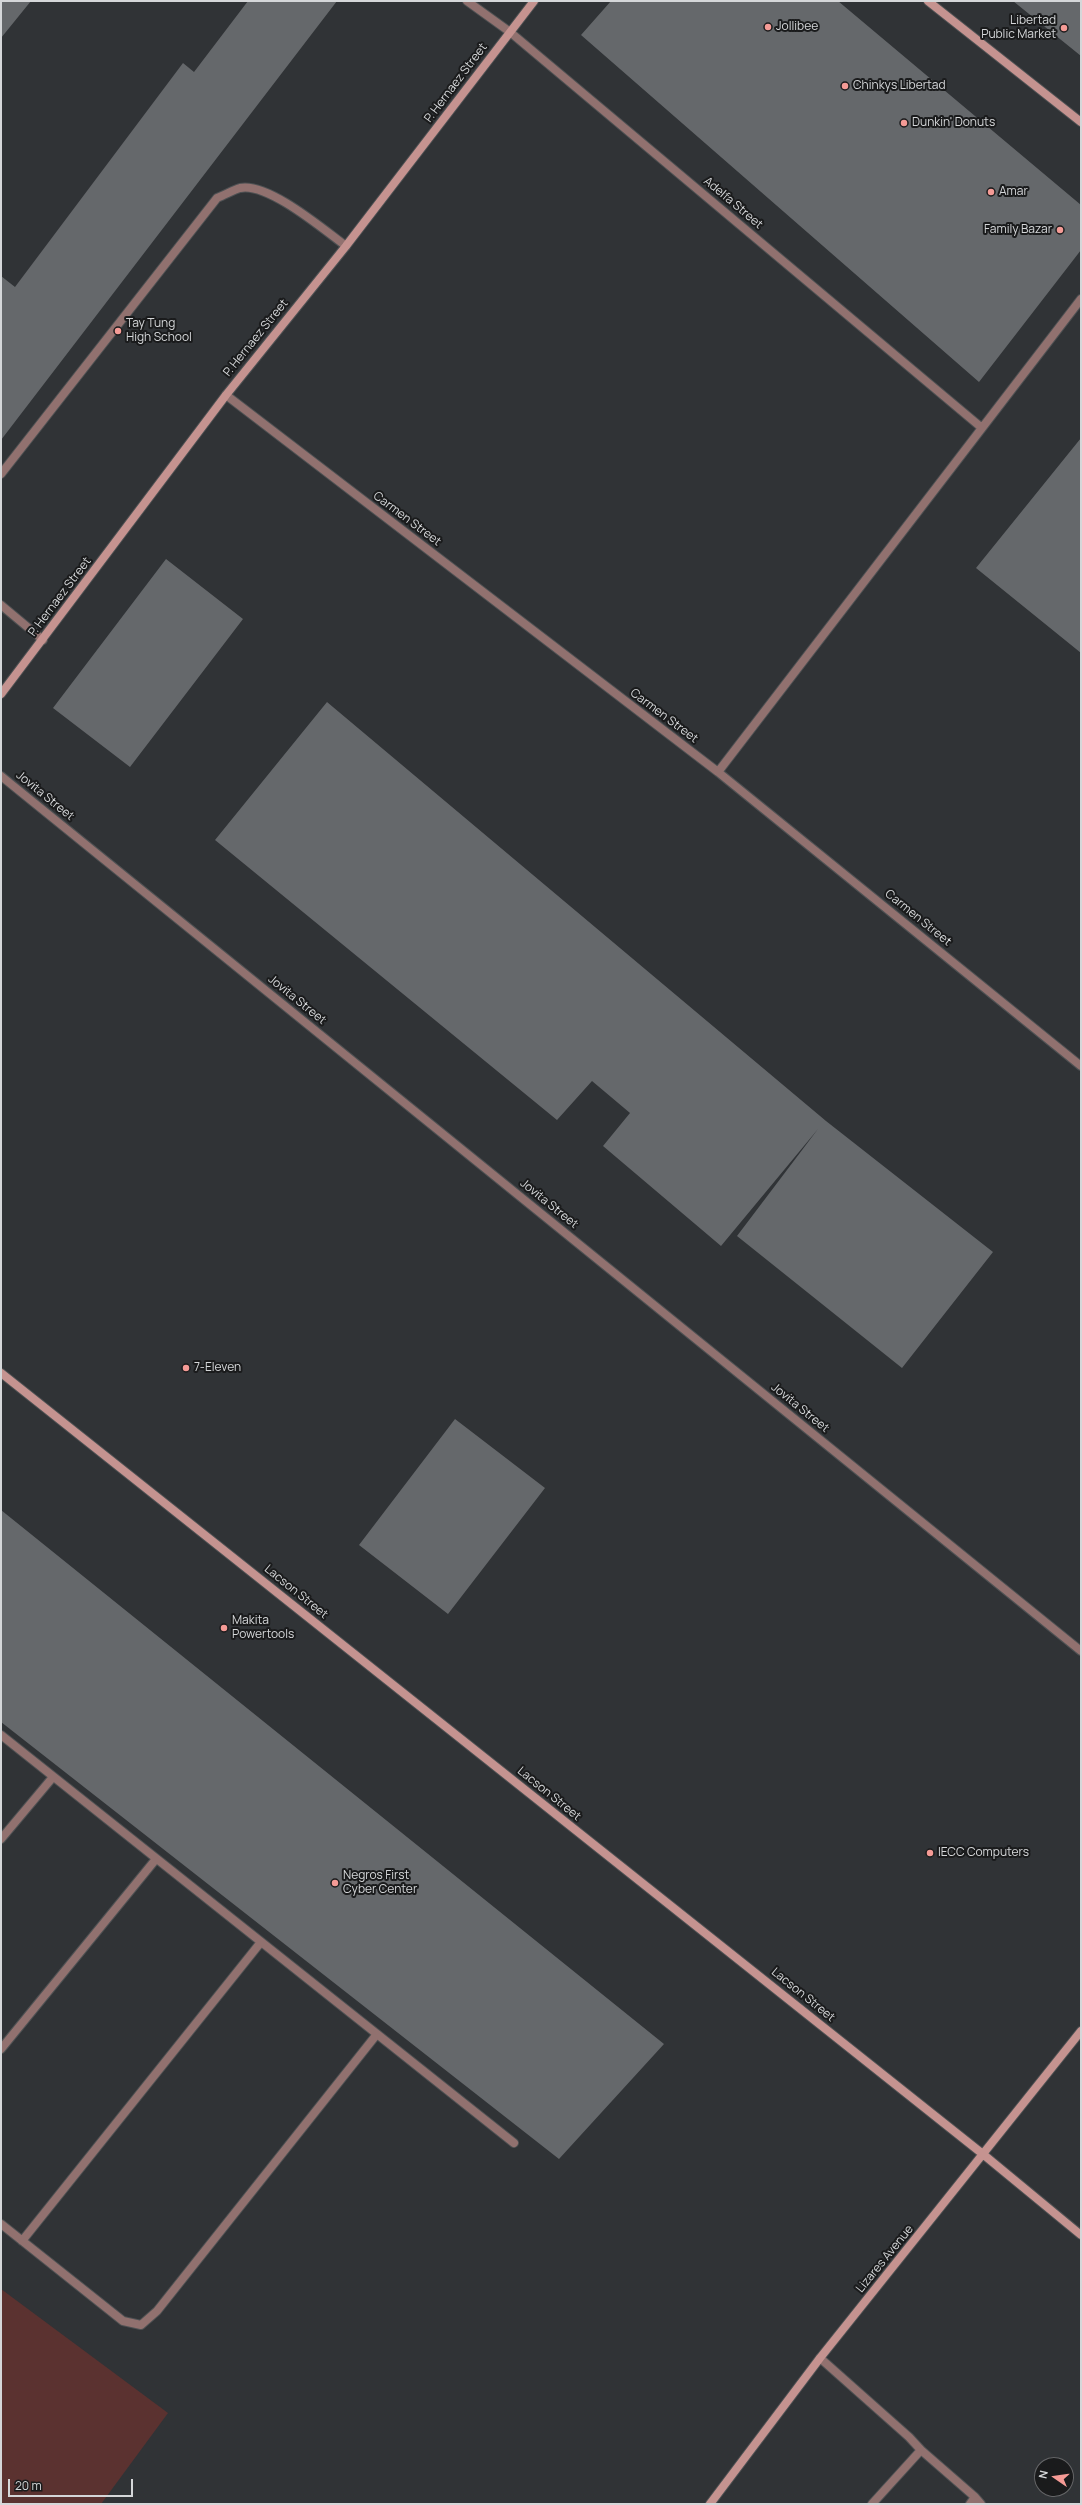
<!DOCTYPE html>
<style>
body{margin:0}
#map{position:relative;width:1082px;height:2505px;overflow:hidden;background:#303336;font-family:Manrope,sans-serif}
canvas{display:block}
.frame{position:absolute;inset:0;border:2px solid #d5d7d9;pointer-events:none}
.north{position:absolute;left:1034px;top:2457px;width:40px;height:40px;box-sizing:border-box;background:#1a1b1c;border:1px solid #656668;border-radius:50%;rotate:283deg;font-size:11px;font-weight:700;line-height:16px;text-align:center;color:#d5d7d9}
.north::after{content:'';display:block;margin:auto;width:14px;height:18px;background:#f59b96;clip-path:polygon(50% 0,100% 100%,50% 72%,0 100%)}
.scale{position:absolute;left:8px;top:2479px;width:125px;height:18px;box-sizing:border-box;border:2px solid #d5d7d9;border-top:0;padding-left:5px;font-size:12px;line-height:14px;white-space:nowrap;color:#d5d7d9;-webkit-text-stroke:3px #1a1b1c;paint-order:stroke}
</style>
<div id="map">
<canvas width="1082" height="2505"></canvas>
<div class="frame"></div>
<div class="north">N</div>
<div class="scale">20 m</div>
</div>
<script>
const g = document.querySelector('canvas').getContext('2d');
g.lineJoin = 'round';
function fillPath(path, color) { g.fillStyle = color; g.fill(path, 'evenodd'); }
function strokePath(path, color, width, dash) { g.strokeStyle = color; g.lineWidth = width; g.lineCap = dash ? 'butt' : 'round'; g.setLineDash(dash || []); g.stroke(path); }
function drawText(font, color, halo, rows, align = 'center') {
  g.font = font + ' Manrope,sans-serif'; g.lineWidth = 4; g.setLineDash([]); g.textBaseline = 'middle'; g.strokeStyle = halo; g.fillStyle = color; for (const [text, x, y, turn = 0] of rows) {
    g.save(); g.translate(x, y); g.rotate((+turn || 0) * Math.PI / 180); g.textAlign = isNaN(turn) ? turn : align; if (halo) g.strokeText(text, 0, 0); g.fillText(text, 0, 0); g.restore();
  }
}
fillPath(new Path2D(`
 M1,2289L168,2413L101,2504H1Z`), '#5b3230');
fillPath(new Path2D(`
 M1,1H31L1,38Z
 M248,1H337L1,440V276L15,287L183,63L194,72Z
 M611,1H838L1081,205V250L979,382L581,35Z
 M1013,1H1081V56Z
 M1081,438V653L976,568Z
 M166,559L243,619L130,767L53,708Z
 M327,702L826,1121L993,1252L902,1368L737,1236L818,1129L721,1246L603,1146L630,1113L592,1081L557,1120L215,840Z
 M455,1419L545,1488L448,1614L359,1545Z
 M1,1510L664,2044L559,2159L1,1722Z`), '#65686b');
const lane = new Path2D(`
 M1,474L217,198C225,195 233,190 240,188C268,182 324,230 346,246
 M1,605L43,640
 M1,1735L514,2143
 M1,1839L53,1777
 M1,2049L156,1859
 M1,2224L123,2321L141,2325L157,2311L377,2034
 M22,2241L261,1942
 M820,2358L909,2437L921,2450L872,2504
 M921,2450L975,2497L970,2504
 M975,2497L981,2504`);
const street = new Path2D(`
 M467,1L510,32L982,428
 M226,395L718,772L1081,1066
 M718,772L1081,299
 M1,776L1081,1651`);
const secondary = new Path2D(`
 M928,1L1081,122
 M1,694L226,395L346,246L534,1
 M1,1373L984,2155L1081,2235
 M710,2504L820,2358L1081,2031`);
strokePath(lane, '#4e5153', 10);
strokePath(street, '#4e5153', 10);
strokePath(secondary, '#4e5153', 10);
strokePath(lane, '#91716f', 8);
strokePath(street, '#91716f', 8);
strokePath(secondary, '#c59390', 8);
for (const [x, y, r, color] of [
 [768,27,4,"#f59b96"],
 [1064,28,4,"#f59b96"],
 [845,86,4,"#f59b96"],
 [904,123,4,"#f59b96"],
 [991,192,4,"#f59b96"],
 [1060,230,4,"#f59b96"],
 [118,331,4,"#f59b96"],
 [186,1368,4,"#f59b96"],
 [224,1628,4,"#f59b96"],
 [930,1853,4,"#f59b96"],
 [335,1883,4,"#f59b96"]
]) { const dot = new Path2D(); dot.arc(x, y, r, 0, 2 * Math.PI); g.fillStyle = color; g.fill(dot); strokePath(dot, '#1a1b1c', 1.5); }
drawText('12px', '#d5d7d9', '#1a1b1c', [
 ["Libertad",1056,21,"right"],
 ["Public Market",1056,35,"right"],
 ["Jollibee",776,27],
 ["Chinkys Libertad",853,86],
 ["Dunkin' Donuts",912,123],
 ["Amar",999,192],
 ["Family Bazar",1052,230,"right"],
 ["Tay Tung",126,324],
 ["High School",126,338],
 ["7-Eleven",194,1368],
 ["Makita",232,1621],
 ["Powertools",232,1635],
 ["IECC Computers",938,1853],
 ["Negros First",343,1876],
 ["Cyber Center",343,1890]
], 'left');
drawText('12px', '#d5d7d9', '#1a1b1c', [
 ["P. Hernaez Street",456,83,-53],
 ["Adelfa Street",733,203,40],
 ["P. Hernaez Street",256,338,-51],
 ["Carmen Street",407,519,37],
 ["P. Hernaez Street",60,597,-53],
 ["Carmen Street",664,716,37],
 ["Jovita Street",45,796,39],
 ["Carmen Street",918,918,39],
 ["Jovita Street",297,1000,39],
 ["Jovita Street",549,1204,39],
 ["Jovita Street",800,1408,39],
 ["Lacson Street",296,1592,39],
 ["Lacson Street",549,1794,39],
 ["Lacson Street",803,1995,39],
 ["Lizares Avenue",885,2259,-51]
]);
</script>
